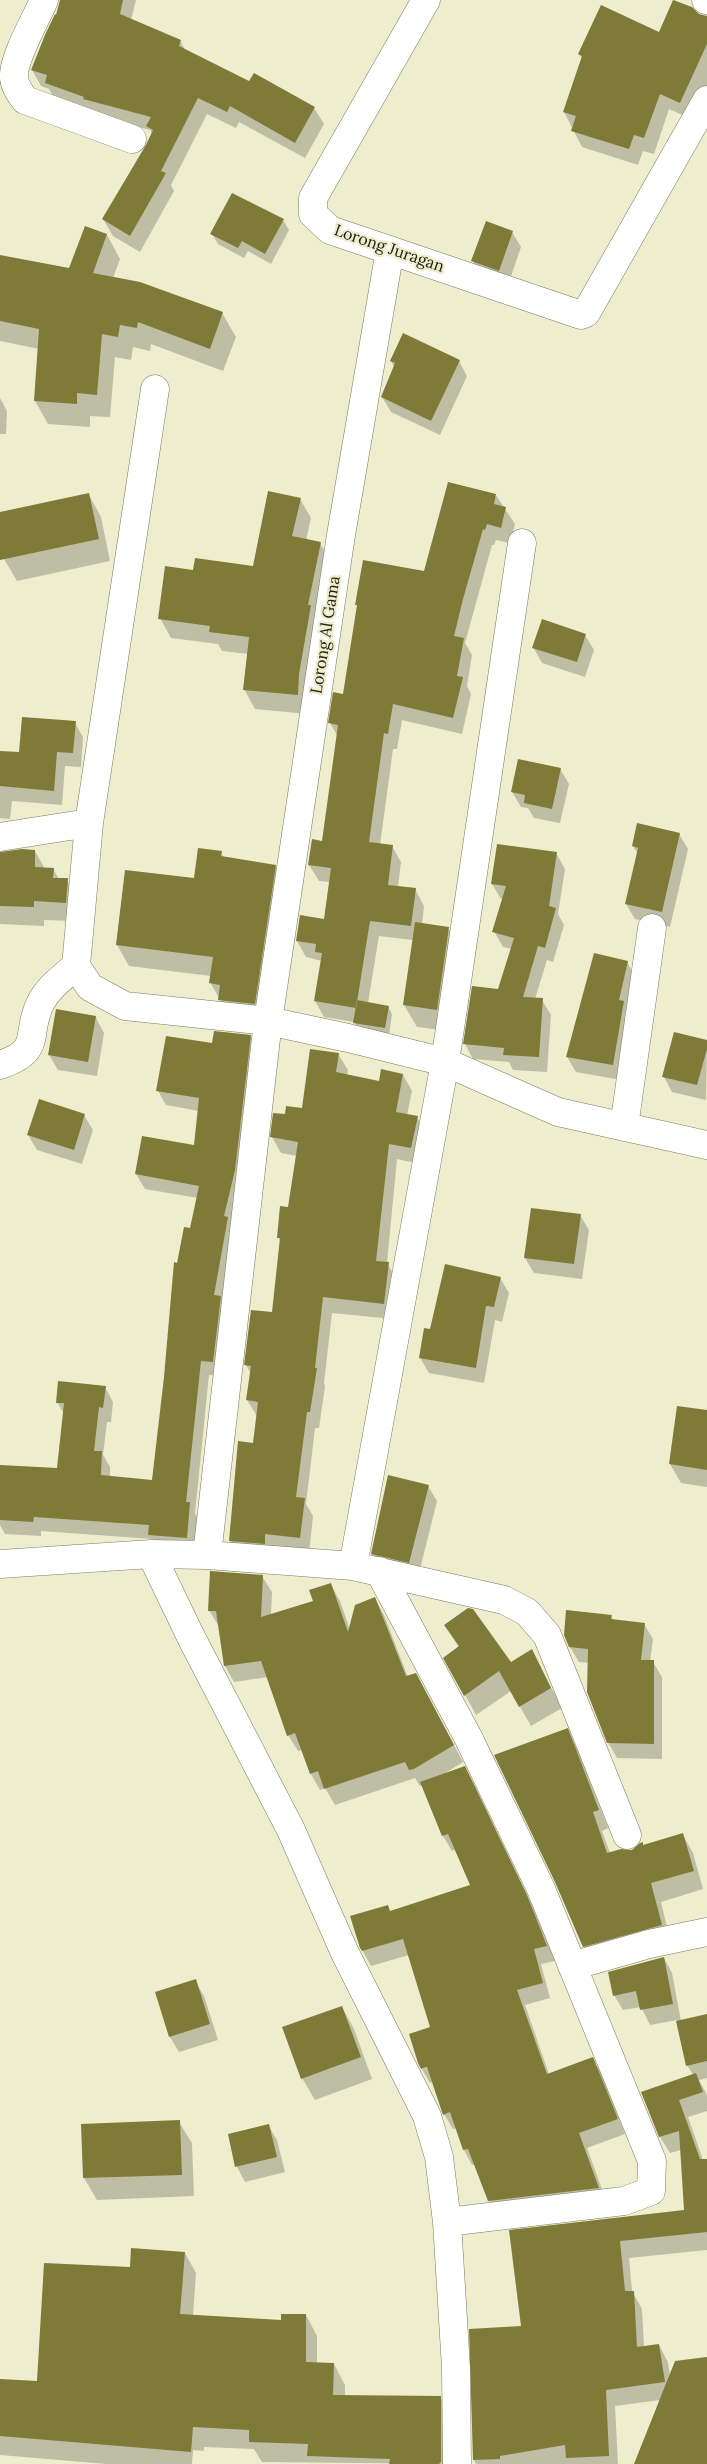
<!DOCTYPE html>
<style>
body{margin:0}
canvas{display:block;background:#eeedce}
</style>
<canvas width="707" height="2464"></canvas>
<script>
const g = document.querySelector('canvas').getContext('2d');
g.lineJoin = 'round';
function fillPath(path, color) { g.fillStyle = color; g.fill(path, 'evenodd'); }
function strokePath(path, color, width, dash) { g.strokeStyle = color; g.lineWidth = width; g.lineCap = dash ? 'butt' : 'round'; g.setLineDash(dash || []); g.stroke(path); }
function drawText(font, color, halo, rows, align = 'center') {
  g.font = font + ' Lora,serif'; g.lineWidth = 4.5; g.setLineDash([]); g.textBaseline = 'middle'; g.strokeStyle = halo; g.fillStyle = color; for (const [text, x, y, turn = 0] of rows) {
    g.save(); g.translate(x, y); g.rotate((+turn || 0) * Math.PI / 180); g.textAlign = isNaN(turn) ? turn : align; if (halo) g.strokeText(text, 0, 0); g.fillText(text, 0, 0); g.restore();
  }
}
fillPath(new Path2D(`
 M61,0H136L131,20L180,41L186,51L250,83L314,108L324,124L305,158L239,122L236,128L207,114L171,185L174,191L140,252L113,236L103,219L152,134L150,130L94,115L55,100L49,89L41,86L32,70L57,16Z
 M674,0L691,8L698,15L707,17V89L689,118L669,109L654,154L643,151L638,165L582,147L564,112L582,58L579,54L659,34Z
 M283,220L289,230L271,264L248,251L244,258L218,244L212,234Z
 M86,228L107,235L120,259L113,278L222,313L236,337L223,371L151,344L150,351L133,347L131,360L115,357L110,417L90,416V427L48,424L35,401L39,349L0,341V256L70,270Z
 M512,232L521,247L508,285L481,276L473,261Z
 M391,361H459L467,376L440,435L391,412L382,397L394,367Z
 M0,398L7,411L6,434H0Z
 M89,495L101,517L110,561L17,581L4,559L0,537V513Z
 M496,495L515,524L510,543L496,540L494,545H492L465,643L472,655L467,686L471,694L462,734L402,720L397,749H393L380,845L392,846L401,862L398,887L415,889L424,906L422,925L448,928L461,950L449,1031L417,1027L404,1005L413,940L379,936L368,1003L388,1007L392,1014L389,1035L359,1030L354,1022L324,1017L315,1001L322,961L306,957L297,941L325,921L330,882L319,881L309,865L323,842L338,737L330,723L344,695L358,608L356,604L425,572Z
 M300,499L311,518L306,540L320,543L331,562L308,714L255,709L244,689L248,654L222,651L218,644L171,638L160,618L195,571L254,568Z
 M585,635L594,650L585,677L542,663L533,647Z
 M75,723L83,737L81,767L65,766L62,805L12,801L10,819L0,818V752L20,753Z
 M560,769L569,784L560,823L534,818L528,808L521,807L512,792Z
 M679,834L688,849L670,927L635,919L626,904L638,854L633,846Z
 M35,851L45,869H53L59,879L67,880L78,899L76,921L44,920V926L0,924V855Z
 M221,852L224,858L275,866L287,887L266,1024L232,1021L210,982L211,976L129,966L117,945L126,872L195,880Z
 M556,853L565,869L558,914L564,925L553,962L547,960L535,999L542,1000L551,1015L547,1072L513,1070L509,1062L473,1059L465,1044L499,990L512,949L503,947L494,931L503,899H501L492,884Z
 M627,962L636,978L621,1080L576,1072L567,1057Z
 M96,1018L104,1033L97,1076L58,1070L49,1055Z
 M250,1036L258,1051L221,1376L209,1375L195,1513L198,1518L195,1552L158,1549L152,1539L41,1531V1536L5,1534L0,1525V1466L58,1469L64,1414L57,1402L105,1387L113,1402L111,1422H107L103,1455L110,1467V1477L153,1482L191,1229L198,1198L145,1189L136,1174L195,1147L199,1111L166,1105L158,1091L213,1045Z
 M707,1042L706,1100L672,1092L664,1077Z
 M338,1054L348,1070L347,1076L380,1082L403,1075L412,1091L407,1115L417,1117L426,1133L420,1164L397,1159L387,1263L397,1280L393,1319L332,1313L324,1383L325,1386L319,1428H315L306,1504L313,1516L309,1554L240,1557L230,1541L254,1444L257,1416L247,1400L251,1374L246,1365L273,1314L280,1241L278,1237L289,1208L297,1156L281,1153L272,1137L286,1116L303,1110Z
 M84,1115L93,1130L82,1164L37,1150L28,1135Z
 M580,1215L589,1230L582,1279L534,1273L525,1258Z
 M500,1278L509,1293L502,1322L495,1320L484,1383L429,1373L420,1358L431,1330Z
 M707,1412V1487L681,1483L670,1464Z
 M428,1486L437,1501L418,1577L381,1569L372,1554Z
 M262,1576L272,1592L271,1615L314,1602L331,1585L340,1601L350,1630L375,1599L384,1615L408,1677L425,1691L463,1762L442,1775L473,1782L535,1912L555,1961L541,1964L550,1998L525,2005L549,2074L592,2058L601,2073L625,2134L587,2148L607,2203L498,2216L489,2201L475,2164L472,2165L464,2150L457,2128L453,2129L444,2114L433,2082L430,2083L422,2069L433,2066L422,2067V2069L419,2063L432,2028L409,1955L371,1966L361,1948L391,1912L471,1886L456,1849L452,1851L443,1836L422,1785L420,1786L415,1778L335,1805L325,1788L320,1790L311,1774L302,1750L298,1751L288,1735L268,1677L234,1682L225,1666L219,1627L209,1610Z
 M611,1616L614,1621L644,1624L653,1639L650,1662H653L662,1677V1759L617,1758L608,1742L589,1663L579,1662L570,1647Z
 M446,1626L510,1663L532,1651L562,1708L531,1726L511,1691L476,1715L445,1658L459,1648Z
 M567,1730L577,1748L608,1828L602,1831L610,1853L633,1851L683,1835L693,1853L703,1889L661,1902L671,1944L594,1964L579,1938Z
 M664,1958L672,1973L681,2021L707,2016V2078L699,2080L707,2095V2111L688,2117L703,2160H707V2250L629,2258L632,2291L642,2309L644,2347L659,2345L668,2362L670,2376L707,2358V2464H635L660,2400L615,2406L618,2464H476L474,2460L471,2330L522,2328L510,2232L685,2211L681,2150L670,2153L660,2137L642,2093L693,2075L687,2065L677,2020L650,2025L641,2007L623,2010L614,1995Z
 M195,1981L204,1996L218,2040L179,2052L170,2037L157,1993Z
 M342,2007L354,2029L372,2079L315,2100L302,2078Z
 M179,2122L192,2143L194,2196L97,2200L84,2178Z
 M268,2125L277,2140L285,2172L245,2182L237,2167Z
 M185,2253L196,2273L193,2316L282,2321L306,2315L317,2336V2364H334L345,2385V2396L440,2397L452,2417V2464L262,2462L254,2449L204,2447V2451L193,2450L192,2464H106L0,2455V2380L38,2382L131,2269Z`), '#0003');
fillPath(new Path2D(`
 M60,0H123L120,14L181,40L179,46L249,81L254,73L315,107L295,143L230,106L227,112L198,98L161,171L166,173L130,236L102,219L146,145L153,130L146,126L151,117L83,99L84,97L45,83L47,75L31,70L45,35L55,14L56,15Z
 M673,0L692,7L699,14L707,16V44L680,103L660,94L644,138L634,135L629,149L571,131L576,116L563,112L582,56L578,54L601,5L659,32Z
 M232,193L284,219L265,254L242,241L238,248L210,234Z
 M486,221L513,231L499,271L471,261Z
 M85,226L107,234L93,273L140,282L223,312L210,349L138,322L137,328L120,325L118,337L102,334L97,395L77,393V404L34,401L39,329L0,321V255L69,268Z
 M403,333L460,360L431,421L381,397L395,363L390,361Z
 M448,482L496,494L494,504L506,507L501,528L487,524L485,530L483,529L463,599L454,636L464,638L457,676L463,677L453,718L393,704L388,734L384,733L369,842L393,845L388,885L416,888L411,926L370,921L356,1008L314,1001L322,953L315,952L316,944L296,941L300,915L324,919L331,868L308,865L312,839L322,841L338,725L328,723L333,692L343,694L357,605H355L363,560L424,571Z
 M268,491L301,498L292,536L321,542L308,605H311L299,674L298,695L243,690L249,637L209,632L210,626L158,619L165,566L193,570L195,558L253,566Z
 M89,493L99,539L0,560V512Z
 M542,619L586,634L577,662L532,648Z
 M22,717L76,721L73,753L57,752L54,791L0,786V751L19,752Z
 M518,759L561,768L552,809L524,803L525,795L511,792Z
 M637,823L680,833L662,912L625,904L638,848L632,846Z
 M497,844L557,852L549,906L556,908L545,948L538,946L523,997L543,998L539,1057L503,1055L504,1048L463,1044L472,986L498,989L514,938L492,932L506,886L491,884Z
 M198,848L222,851L221,856L276,865L255,1004L218,1000L220,985L209,983L213,957L116,945L125,870L194,878Z
 M22,849L35,850V867L54,868L53,878H68L66,903L34,901V907L0,906V852Z
 M415,922L449,927L437,1010L403,1005Z
 M594,953L628,961L619,1000L624,1001L613,1065L566,1057Z
 M357,1000L389,1006L385,1028L353,1023Z
 M56,1009L96,1016L88,1062L48,1055Z
 M214,1031L251,1035L235,1170L224,1216L228,1217L214,1295L221,1296L213,1362L201,1361L186,1502H190L187,1538L148,1535L149,1525L34,1517L33,1522L0,1520V1465L57,1468L64,1403H56L58,1381L106,1386L103,1408L99,1407L94,1451H102L101,1475L152,1480L164,1377L174,1262L177,1263L184,1227L190,1228L199,1186L135,1174L142,1136L194,1145L199,1098L156,1091L166,1036L212,1043Z
 M674,1032L707,1040V1049L697,1085L662,1077Z
 M310,1049L339,1053L336,1072L379,1081L381,1069L403,1074L396,1112L418,1116L411,1148L389,1144L376,1261L389,1262L384,1304L323,1297L315,1368H317L310,1412H307L296,1497L305,1498L300,1538L265,1534V1544L229,1541L238,1441L253,1443L258,1402L246,1400L251,1366L244,1365L251,1310L272,1312L280,1238H277L280,1206L288,1207L298,1142L270,1137L273,1113L285,1114L286,1106L302,1108Z
 M39,1099L85,1114L74,1150L27,1135Z
 M531,1208L581,1214L574,1264L524,1258Z
 M445,1264L501,1277L494,1307L486,1306L476,1368L419,1358L424,1328L430,1329Z
 M677,1406L707,1410V1470L669,1464Z
 M388,1475L429,1485L409,1563L371,1554Z
 M210,1571L263,1575L261,1617L313,1601L309,1590L331,1583L348,1632L355,1605L375,1597L406,1676L416,1673L454,1745L414,1769L409,1770L405,1762L324,1789L318,1771L310,1774L295,1733L287,1736L261,1661L224,1666L216,1611H208Z
 M468,1608L473,1609L511,1662L532,1649L551,1688L519,1707L499,1671L464,1696L443,1658L459,1646L444,1625Z
 M566,1610L612,1615L611,1619L645,1623L641,1660H654V1744L607,1743L587,1692L588,1649L569,1647L564,1635Z
 M568,1728L599,1810L593,1812L607,1853L621,1849L632,1850L640,1843L643,1842V1845L683,1833L694,1871L651,1883L662,1925L583,1947L555,1882L494,1755Z
 M465,1766L527,1895L547,1946L534,1949L543,1983L517,1990L547,2074L593,2057L618,2119L579,2133L599,2188L488,2201L468,2149L463,2150L450,2112L443,2115L427,2067L421,2069L418,2063L409,2034L430,2027L403,1939L362,1951L360,1948L350,1916L388,1905L390,1911L470,1885L448,1834L442,1836L420,1782Z
 M664,1957L673,2004L640,2010L636,1991L613,1996L608,1972Z
 M196,1979L210,2024L169,2037L155,1992Z
 M342,2006L361,2057L301,2079L282,2027Z
 M707,2014V2061L686,2066L676,2021Z
 M696,2073L703,2092L679,2100L700,2159H707V2232L620,2241L625,2291H634L637,2347L659,2344L665,2382L606,2390L609,2456L566,2458L565,2445L500,2456V2459L473,2460L469,2329L521,2326L509,2230L684,2210L679,2131L659,2137L641,2092Z
 M180,2120L182,2175L83,2178L81,2124Z
 M269,2124L277,2157L235,2167L228,2134Z
 M131,2248L185,2252L180,2314L281,2320V2314H306V2362L334,2363L333,2395L441,2396V2462L439,2464H389L390,2459L307,2456L308,2444L249,2442V2430L193,2427L191,2452L0,2436V2379L37,2381L44,2263L130,2267Z
 M707,2357V2464H634L675,2361Z`), '#7f7a37');
const minor = new Path2D(`
 M44,0C36,19 12,60 14,78C15,87 20,93 25,100L132,139
 M426,0L313,198V214L330,230L581,315L586,313L707,100
 M706,0H707
 M155,389L89,823L76,966L90,987L125,1006L268,1021L348,1038L445,1062L558,1112L707,1145
 M0,837L89,823
 M0,1065C45,1050 24,1034 41,1002C49,987 63,977 76,966
 M624,1127L652,928
 M151,1554L191,1637L291,1830L344,1951L427,2116L439,2157L447,2222L456,2368L457,2464
 M207,1555L268,1021L341,535L390,250
 M0,1564L151,1554L207,1555L353,1566L504,1600L527,1612L547,1635L627,1835
 M353,1566L445,1062L522,543
 M379,1571L469,1739L541,1889L652,2161L651,2191L624,2201L447,2222
 M572,1966L649,1944L707,1932`);
strokePath(minor, '#7c7b5f', 29);
strokePath(minor, '#fff', 28);
drawText('16px', '#212115', '#eeedce', [
 ["Lorong Juragan",389,249,19],
 ["Lorong Al Gama",326,635,-81]
]);
</script>
